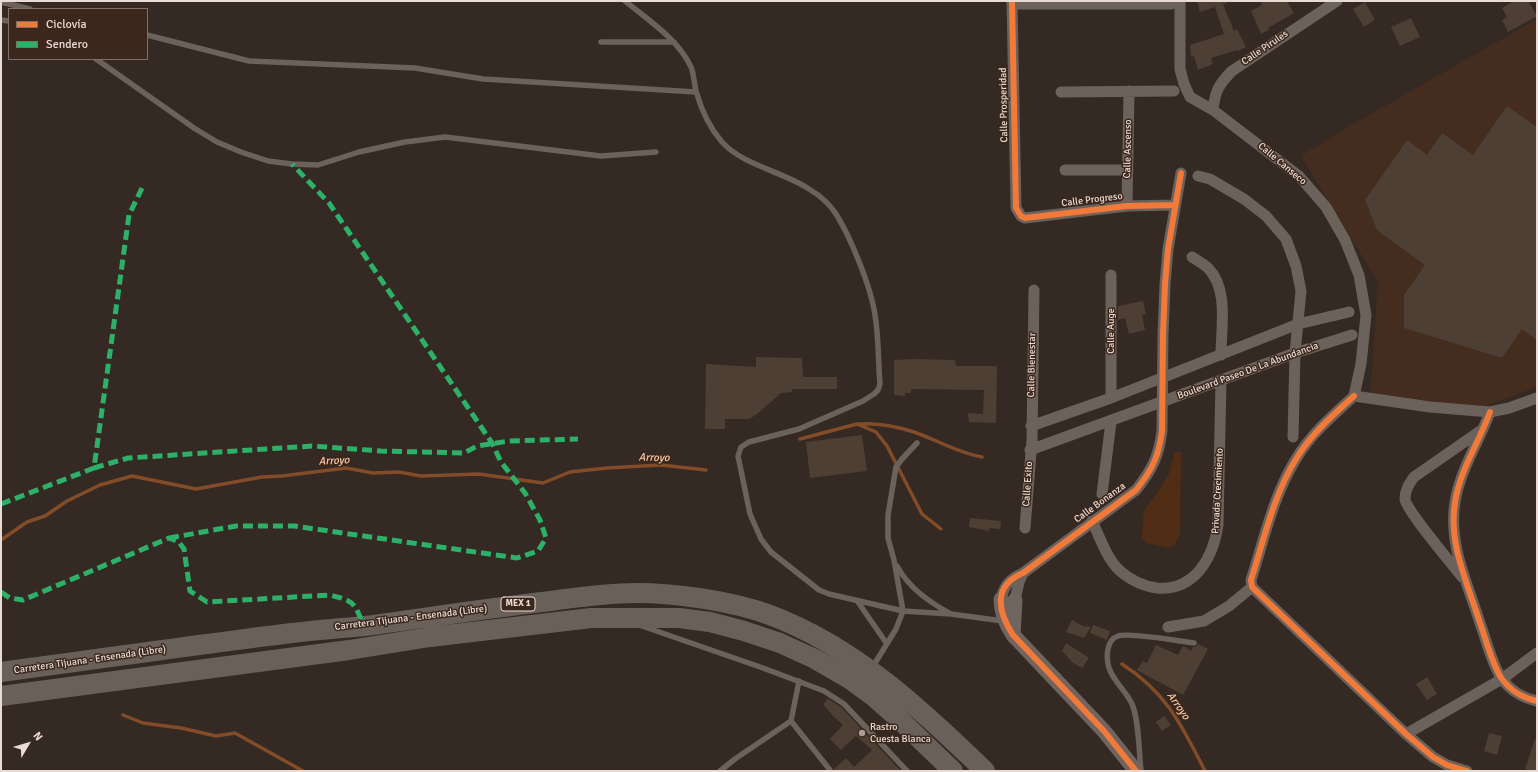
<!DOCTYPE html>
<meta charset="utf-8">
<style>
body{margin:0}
#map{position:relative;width:1538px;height:772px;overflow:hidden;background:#342923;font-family:Signika,sans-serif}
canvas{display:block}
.frame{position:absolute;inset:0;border:2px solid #e9dbd4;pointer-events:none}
.legend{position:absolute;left:8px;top:8px;width:140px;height:52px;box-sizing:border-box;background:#3b271c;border:1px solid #816f66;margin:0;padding:5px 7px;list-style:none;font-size:12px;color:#e9dbd4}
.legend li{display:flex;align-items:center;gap:8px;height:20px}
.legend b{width:20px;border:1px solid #816f66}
.north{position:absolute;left:8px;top:724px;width:40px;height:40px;-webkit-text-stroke:3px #3b271c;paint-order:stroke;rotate:52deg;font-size:11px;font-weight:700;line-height:16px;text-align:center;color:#e9dbd4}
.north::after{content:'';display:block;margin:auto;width:14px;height:18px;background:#e9dbd4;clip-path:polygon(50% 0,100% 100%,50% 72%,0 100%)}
</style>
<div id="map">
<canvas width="1538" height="772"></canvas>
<div class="frame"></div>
<ul class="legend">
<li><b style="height:5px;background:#f17a3a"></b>Ciclovía</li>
<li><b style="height:5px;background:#2db169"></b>Sendero</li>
</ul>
<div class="north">N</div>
</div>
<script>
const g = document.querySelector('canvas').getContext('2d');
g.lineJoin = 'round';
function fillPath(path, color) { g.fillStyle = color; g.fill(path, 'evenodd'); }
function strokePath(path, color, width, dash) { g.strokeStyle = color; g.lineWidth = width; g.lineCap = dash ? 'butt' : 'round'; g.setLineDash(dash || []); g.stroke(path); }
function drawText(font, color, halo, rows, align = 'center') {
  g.font = font + ' Signika,sans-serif'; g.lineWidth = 3; g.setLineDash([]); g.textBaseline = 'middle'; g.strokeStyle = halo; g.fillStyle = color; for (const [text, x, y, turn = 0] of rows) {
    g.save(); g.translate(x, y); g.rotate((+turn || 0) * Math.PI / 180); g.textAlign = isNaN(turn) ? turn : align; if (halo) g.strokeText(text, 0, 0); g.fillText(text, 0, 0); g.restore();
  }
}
fillPath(new Path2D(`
 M1537,19V387L1485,406L1370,398L1378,282L1301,156L1341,131Z`), '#442c1e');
fillPath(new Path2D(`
 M1175,452H1181L1180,534L1175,544L1169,548L1147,543L1142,537L1144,510L1153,499L1169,474Z`), '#512d15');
strokePath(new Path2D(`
 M858,424C878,423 895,426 914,432C937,440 958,453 982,457
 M800,439L857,424L876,432L887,446L922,514L941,529
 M1,540L27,522L45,516L67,501L100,485L132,476L196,489L262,477L282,476L346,468L373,473L399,472L421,476L479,474L543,483L570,472L607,468L661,465L706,470
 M1122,664C1167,693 1182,726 1205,771
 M123,715L143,723L181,728L216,736L235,733L303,771`), '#834c29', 3.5);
fillPath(new Path2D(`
 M1197,1H1226L1227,3L1223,4L1234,31L1237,29L1246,47L1238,51L1237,50L1211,58L1213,64L1198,70L1194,56L1191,57L1190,45L1224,34L1215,7L1200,12Z
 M1260,1H1287L1294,13L1268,28L1269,30L1261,34L1251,11L1262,5Z
 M1514,1H1528L1537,16L1508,32L1502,20L1507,17L1502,8Z
 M1365,2L1375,20L1364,27L1353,9Z
 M1411,18L1420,37L1400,46L1391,27Z
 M1507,106L1537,127V340L1522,329L1502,358L1404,328V295L1425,265L1377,230L1365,200L1407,140L1427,155L1442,133L1473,155Z
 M1143,301L1146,314L1142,315L1145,330L1129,334L1125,318L1118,320V306Z
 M756,357L802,358L803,377H837V389H792V392L781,393L756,415H755L750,419H725V429H705L706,364L756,367Z
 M914,359L955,360L956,366H997L996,423L969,422L968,413L983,414L984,390L911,389V393H905V396L894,395V360Z
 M862,435L867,471L810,478L806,442Z
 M970,518L1001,521L1000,529L989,528V531L969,527Z
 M1072,620L1083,626L1091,627L1084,638L1066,632Z
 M1093,625L1110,631L1107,640L1090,633Z
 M1066,643L1089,658L1082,668L1073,663L1062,651Z
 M1198,644L1208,649L1183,695L1137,670L1143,661L1147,663L1156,645L1178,655L1183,646L1191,651L1193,647H1196Z
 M1427,677L1437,694L1427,700L1416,684Z
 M828,699L841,707L901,771H834V769L846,758L854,767L872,750L856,736L841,750L830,739L843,725L833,716L823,704Z
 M1164,716L1171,725L1162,731L1156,722Z
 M1489,733L1502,736L1497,755L1484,751Z
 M1535,739L1537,740V771H1531L1525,769Z`), '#4e3f34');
strokePath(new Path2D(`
 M625,1C648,20 678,39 691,67C694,74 694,83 696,91C701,109 709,127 722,142C744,166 782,171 809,189C819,195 829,203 836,214C851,238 871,287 875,315C879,338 878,362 880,384L878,390L874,394L863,401L799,429L749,442L741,447L738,456L750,514L761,539L771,552L819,590L829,594L903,611L951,614L1003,621
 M1,2L30,9
 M1,20L9,21
 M147,35L249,61L415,68L483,79L696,92
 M601,42H674
 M96,59L194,128L217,142L241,152L268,161L292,164L318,165L359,152L405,142L445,137L601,156L656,152
 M897,566C909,588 928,601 949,613
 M858,602L887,644
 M642,626L763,668L824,691L844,704L907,771
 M872,668L896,629L903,611L894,560L888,538V515L896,467L902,459L917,443
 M799,681L791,721L830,770
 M720,771L735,759L791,721
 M1141,771C1139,754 1139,719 1132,704C1126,691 1114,682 1109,668C1106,658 1106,640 1118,636C1128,632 1180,641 1194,643`), '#6c625c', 5.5);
strokePath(new Path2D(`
 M1012,1L1016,208L1021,216L1025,218L1127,206L1175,205
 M1180,1V69L1184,84L1190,97L1213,110L1299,176L1326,207L1345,240L1359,275L1366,315L1361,364L1354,396
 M1012,4H1171
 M1061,92L1174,91
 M1213,110C1215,91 1219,84 1232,71L1337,1
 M1065,170H1128
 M1198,176L1210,179L1244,199L1266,216L1286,239L1296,266L1301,291L1295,353L1293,437
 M1127,206L1129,91
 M1192,257C1197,260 1204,264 1208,268C1229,289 1221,328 1221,355
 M1111,275V398
 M1354,396C1333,415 1310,435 1296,459C1273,496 1264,540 1251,580L1252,587L1406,734L1433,757L1447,765L1467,771
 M1354,396L1430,407L1490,412L1509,408L1537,398
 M1490,412C1479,442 1460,470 1455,502C1448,545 1468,584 1480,623C1486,639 1492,665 1502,679C1511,691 1523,698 1537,701
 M1031,426L1111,398L1298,324L1349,312
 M1030,450L1295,353L1352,335
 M1102,494L1111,422
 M1092,521C1100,537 1106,557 1119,570C1130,580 1142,586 1157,588C1195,591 1213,558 1218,525L1221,380
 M1025,528L1032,440L1034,290
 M1462,577C1452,564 1406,510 1405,499C1405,490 1409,484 1414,477L1483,429
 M1001,599C1004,585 1010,579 1023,573L1136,490C1152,470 1159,456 1162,431L1163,335L1165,284L1168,249L1181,173
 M1015,600L1019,582L1023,573
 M1168,627L1204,621L1229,606L1252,587
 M1406,734L1502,679L1537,653`), '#6c625c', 11);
strokePath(new Path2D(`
 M1001,599C1001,613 1005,623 1013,635L1104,731L1136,771
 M1013,635L1015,600`), '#70645e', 15);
strokePath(new Path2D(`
 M1,672C98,659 195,645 292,633C316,630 341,628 365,626C424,618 483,609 542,602C573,598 604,593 636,593C676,593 732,601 770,615C855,647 921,709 985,771
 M1,696L349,650L430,637L591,618H679L710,622L744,631L780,643L815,659L848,678L874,697L899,719L953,771`), '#6a605a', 20);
strokePath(new Path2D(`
 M94,468L128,458L312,446L381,451L464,453L477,446L509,441L578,439
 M1,504L94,468L129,215L144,184
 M169,538L236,526H294L517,558L538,551L546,538L540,520L525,493L501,462L492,443L329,203L292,164
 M1,592L10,598L23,600L169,538L179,542L184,549L190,591L207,602L330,595C355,601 354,603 364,626`), '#2db169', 5, [10, 5]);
strokePath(new Path2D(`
 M1012,1L1016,208L1021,216L1025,218L1127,206L1175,205
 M1354,396C1333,415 1310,435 1296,459C1273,496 1264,540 1251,580L1252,587L1406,734L1433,757L1447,765L1467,771
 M1490,412C1479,442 1460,470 1455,502C1448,545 1468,584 1480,623C1486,639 1492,665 1502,679C1511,691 1523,698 1537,701
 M1136,771L1104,731L1013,635C998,612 992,586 1023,573L1136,490C1152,470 1159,456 1162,431L1163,335L1165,284L1168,249L1181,173`), '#f17a3a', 6);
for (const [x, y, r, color] of [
 [862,733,4,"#aa9d96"]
]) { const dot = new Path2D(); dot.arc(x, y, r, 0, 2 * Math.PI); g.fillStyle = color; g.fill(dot); strokePath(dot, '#3b271c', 1.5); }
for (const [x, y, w] of [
 [518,604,34]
]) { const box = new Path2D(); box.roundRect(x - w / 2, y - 7, w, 14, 3); g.fillStyle = '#3b271c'; g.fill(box); strokePath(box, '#e9dbd4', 1); }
drawText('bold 9px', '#e9dbd4', null, [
 ["MEX 1",518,604]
]);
drawText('10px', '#e9dbd4', '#3b271c', [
 ["Calle Pirules",1265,48,-34],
 ["Calle Prosperidad",1004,105,-91],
 ["Calle Ascenso",1128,149,-89],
 ["Calle Canseco",1282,164,40],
 ["Calle Progreso",1092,200,-7],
 ["Calle Auge",1111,331,-90],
 ["Calle Bienestar",1032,365,-89],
 ["Boulevard Paseo De La Abundancia",1248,371,-20],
 ["Calle Exito",1028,484,-86],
 ["Privada Crecimiento",1218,491,-87],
 ["Calle Bonanza",1100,503,-36],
 ["Carretera Tijuana - Ensenada (Libre)",411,618,-7],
 ["Carretera Tijuana - Ensenada (Libre)",90,660,-8]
]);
drawText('10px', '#e9dbd4', '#3b271c', [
 ["Rastro",870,727],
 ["Cuesta Blanca",870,739]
], 'left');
drawText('italic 11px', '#fec8a8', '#3b271c', [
 ["Arroyo",654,458,1],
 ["Arroyo",334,461,-3],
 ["Arroyo",1178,706,55]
]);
</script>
